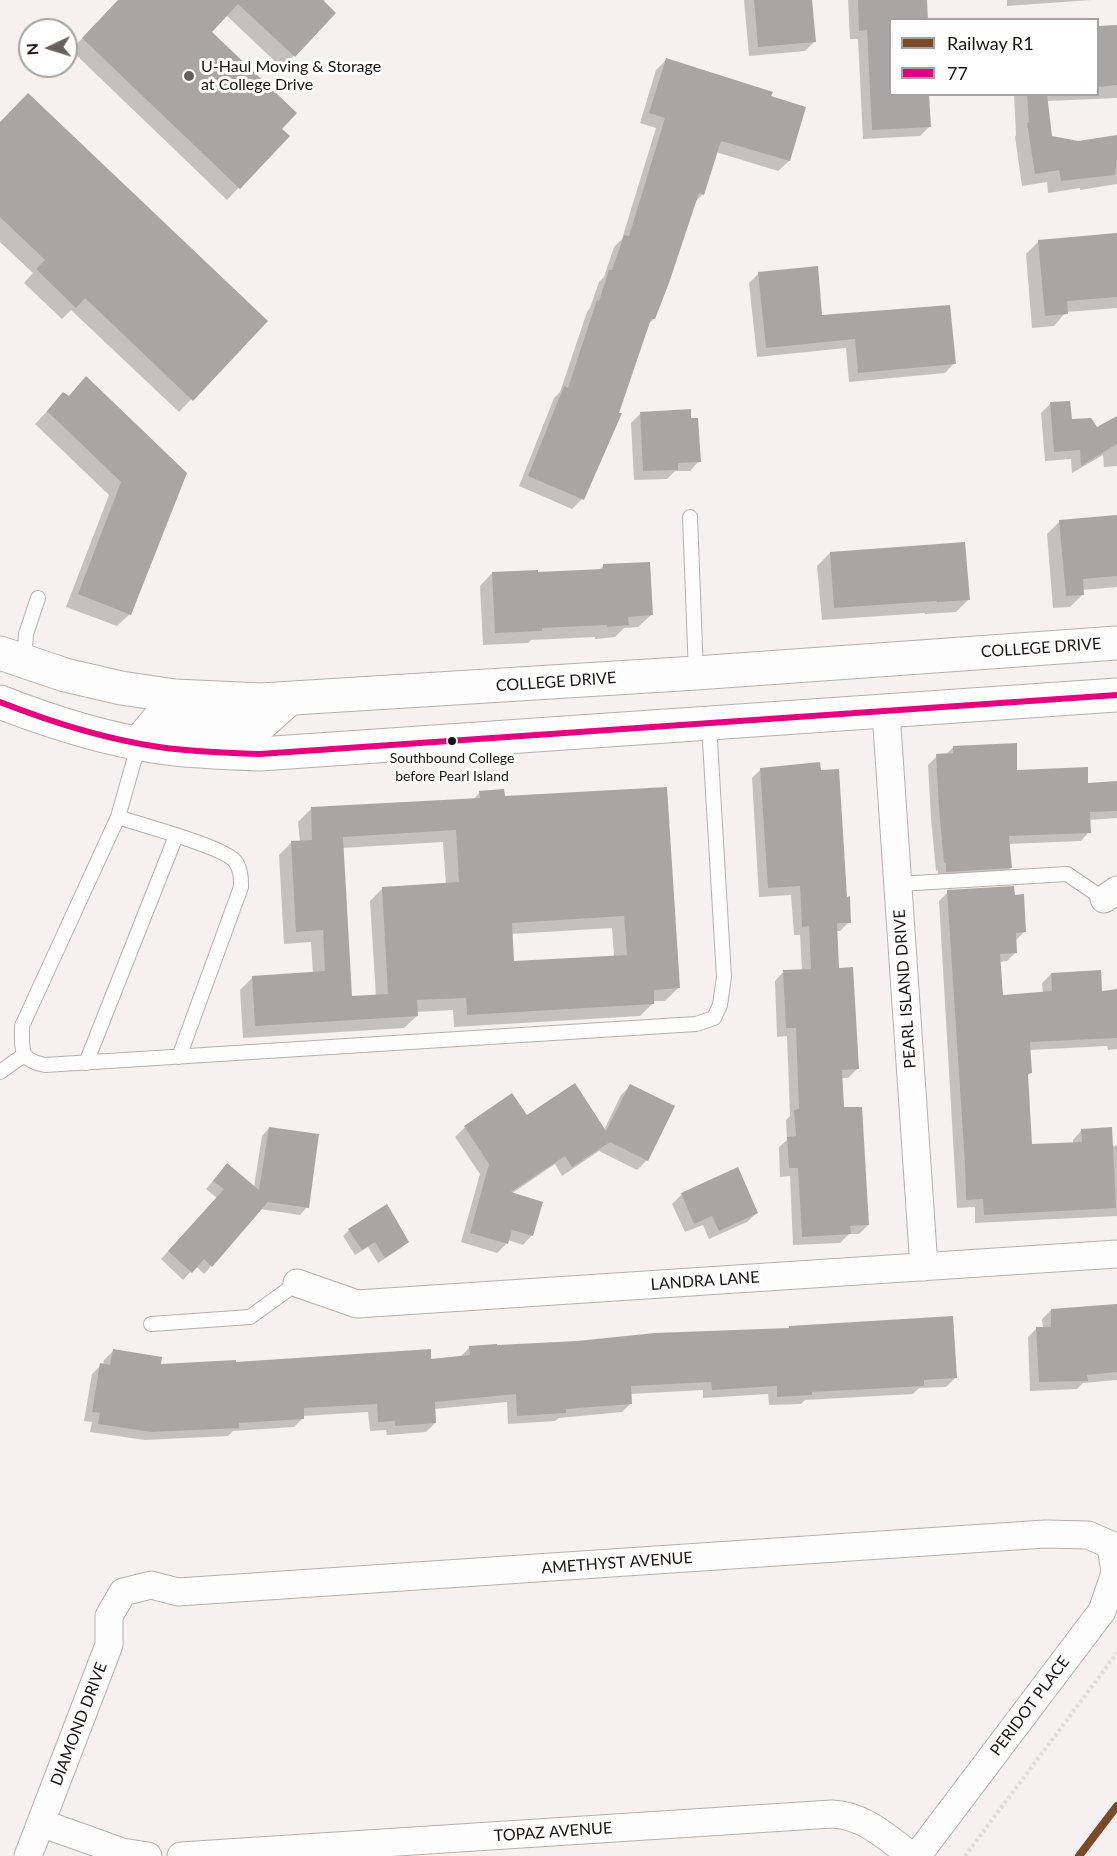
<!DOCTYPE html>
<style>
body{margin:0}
#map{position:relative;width:1117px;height:1856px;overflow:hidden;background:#f6f1f0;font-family:Lato,sans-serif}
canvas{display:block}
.legend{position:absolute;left:889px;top:18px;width:210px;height:78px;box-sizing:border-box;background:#fff;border:2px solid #a3a1a1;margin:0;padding:8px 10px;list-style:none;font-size:18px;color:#181413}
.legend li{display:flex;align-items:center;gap:12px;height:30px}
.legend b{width:30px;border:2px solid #a3a1a1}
.north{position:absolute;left:18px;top:18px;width:60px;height:60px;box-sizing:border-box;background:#fff;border:2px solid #a3a1a1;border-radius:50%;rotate:266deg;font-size:16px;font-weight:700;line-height:24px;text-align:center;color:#181413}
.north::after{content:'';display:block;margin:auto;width:21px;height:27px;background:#666160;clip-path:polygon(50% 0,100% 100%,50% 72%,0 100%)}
</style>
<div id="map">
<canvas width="1117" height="1856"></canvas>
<ul class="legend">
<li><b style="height:8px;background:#7a4b2a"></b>Railway R1</li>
<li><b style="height:8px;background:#e5007d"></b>77</li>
</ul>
<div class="north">N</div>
</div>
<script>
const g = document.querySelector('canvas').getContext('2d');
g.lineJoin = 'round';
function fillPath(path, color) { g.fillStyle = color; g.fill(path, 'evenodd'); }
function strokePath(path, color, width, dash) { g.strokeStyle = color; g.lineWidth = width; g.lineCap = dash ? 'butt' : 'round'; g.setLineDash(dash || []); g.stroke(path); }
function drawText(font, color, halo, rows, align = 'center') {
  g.font = font + ' Lato,sans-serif'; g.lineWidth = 6; g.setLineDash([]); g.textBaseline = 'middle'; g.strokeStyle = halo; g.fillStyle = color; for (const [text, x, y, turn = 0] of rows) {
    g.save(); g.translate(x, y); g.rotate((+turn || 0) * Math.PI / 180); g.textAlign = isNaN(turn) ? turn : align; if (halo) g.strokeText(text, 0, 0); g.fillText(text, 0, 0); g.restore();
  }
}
fillPath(new Path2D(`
 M119,0H325L323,2L334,13L282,68L226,15L210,32L280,129L288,136L227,200L71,50Z
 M744,0H812L814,42L805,51L749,56Z
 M848,0H925L890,20V94L929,127L920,136L863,139L858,39H850Z
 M1007,0H1091L1007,6Z
 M1117,27V98L1047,101L1050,137L1078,142L1117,137V184L1080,190V188L1048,193L1047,182L1022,186L1015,137L1016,135L1014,94H1098V28Z
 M667,59L770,97L805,108L789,161L778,171L716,152L703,194L695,202L654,319L647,325L582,499L572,509L519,486L554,398L560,392L587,312L590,308L599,282L604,277L614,247L622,239L656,128L640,123L656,70Z
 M0,124L266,321L179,412L71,310L62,319L24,283L33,273L0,242Z
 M1117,234V308L1066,312L1054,326L1032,328L1026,254L1039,241Z
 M759,273L821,317L954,363L945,373L849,382L846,348L757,357L749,283Z
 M86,378L185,473L130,614L117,626L66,607L109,495L35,424L51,407L68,397Z
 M1050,404L1071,421L1097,430L1117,419V466L1104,467L1103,455L1072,473L1071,459L1045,461L1041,413Z
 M641,413L690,420L699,461L690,471H675L667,479L634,480L631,423Z
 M1117,517V587L1082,590L1083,594L1070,607L1053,608L1047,534L1059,522Z
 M830,553L968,600L956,612L925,614V613L822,620L817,566Z
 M603,566L651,615L638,627L624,628L615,637L595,639V637L531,640L528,643L483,645L480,586L492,573L537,574L599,570Z
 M954,747L1016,772L1087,784L1117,783V818L1089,820V832L1081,841L1009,844L1011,868L1002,876L938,880V870L936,871L931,819L928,765L937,756L945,755Z
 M761,769L845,898L849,922L840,931H836L838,969L857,1069L848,1078H841L842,1109L868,1225L859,1234H849L840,1243L793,1245L790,1176L780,1177L779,1147L787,1140L786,1120L790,1116L787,1036L777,1037L775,981L784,971H802L800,935H794L791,895L759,897L752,778Z
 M666,789L678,988L665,1001H653V1003L640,1016L454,1027L453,1010L416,1012L417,1016L404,1028L243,1038L240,990L253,977L313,974L311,942L284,944L279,855L292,842H300L298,822L311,809L473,800L480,792L503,798ZM443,842L446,885L383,888L370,901L376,997L351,998L342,848ZM612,928L614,957L513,963L511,934Z
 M948,892L1014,896L1024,932L1015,941L1016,952L1007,961L999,962L1002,997L1043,993L1042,983L1051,974L1101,992L1117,991V1049L1108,1050L1107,1046L1029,1050L1030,1073L1027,1076L1031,1146L1073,1144V1140L1082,1130L1111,1147L1117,1145V1216L975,1223V1207L957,1208L939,901Z
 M630,1086L673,1107L647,1160L637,1170L599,1151L562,1176L555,1164L511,1194L532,1235L523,1245L508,1240L507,1243L497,1253L461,1242L480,1174L455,1137L465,1127L511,1095L526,1117L604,1130L621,1095Z
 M269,1128L307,1207L300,1215L260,1209L204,1274L196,1266L183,1280L161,1259L217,1198L206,1189L220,1173L254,1187L262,1136Z
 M682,1194L757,1213L747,1222L709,1239L703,1225L685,1232L672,1204Z
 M349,1230L407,1242L401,1248L378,1263L368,1247L355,1255L343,1236Z
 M1117,1306V1380L1083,1383L1077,1389L1030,1391L1028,1337L1037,1328H1043L1042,1319L1051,1310Z
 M790,1327L955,1378L946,1387L919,1388L913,1394L805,1400L801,1404L769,1405L768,1394L703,1398V1390L630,1394L631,1403L622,1412L559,1418L555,1421L508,1424L507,1402L434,1409L435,1423L426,1432L387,1435L386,1430L370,1431L368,1412L303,1416V1418L294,1427L233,1431L228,1436L145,1440L90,1432L92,1422L84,1421L92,1374L101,1365H103L104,1360L113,1351L159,1365L430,1360L460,1357L469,1348L787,1329Z`), '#0003');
fillPath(new Path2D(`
 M118,0H323L336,13L295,57L238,4L212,32L297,113L282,129L290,136L240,189L82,38Z
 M754,0H812L816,42L758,47Z
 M858,0H927L928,20H891V94H929L931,127L872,130L867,30L859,31Z
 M1117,25V85L1098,87V26Z
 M666,58L773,92L771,96L806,107L790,161L721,141L704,195L699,193L669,283L655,319H651L619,413H622L584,500L528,476L564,386L568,388L597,300L599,301L609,270H612L624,235L629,236L665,118L649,113Z
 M28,93L268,321L193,401L85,298L76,308L36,269L45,260L0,217V122Z
 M1027,94H1047L1052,136L1078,141L1117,135V159L1115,175L1061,181L1059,170L1035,174L1027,123L1029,122Z
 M1117,233V297L1067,301L1068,314L1045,316L1038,240Z
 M818,266L822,315L950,305L956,364L858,373L855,339L766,348L758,272Z
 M86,376L187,473L131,615L78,594L121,482L47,411L63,392L69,396Z
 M1070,401L1072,419L1091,418L1097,427L1117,416V444L1081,466L1080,450L1054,452L1050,402Z
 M691,409V418H698L701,462L678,463V470L643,471L640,412Z
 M1117,515V576L1083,579L1084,595L1066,596L1059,520Z
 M965,542L970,600L937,602V601L834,608L830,552Z
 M650,562L653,615L628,617L629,625L607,627V625L542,628V631L495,633L492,572L538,570V572L603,569V564Z
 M1017,743V770L1088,767V783L1117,781V811L1090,812L1091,833L1009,836L1012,868L946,872V862L944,863L939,809L936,754L953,753V746Z
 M820,762L821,770L839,769L847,897L850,896L851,923H837L839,968L853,967L859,1069L842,1070L844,1107H862L869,1225L850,1226L851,1234L802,1237L798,1168H789L787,1137L796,1136L794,1110L799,1109L796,1028H786L783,970L811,969L809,926L802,927L800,886L768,888L760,768Z
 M667,787L680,988L654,990V1004L467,1015L466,998L417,1000L418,1016L255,1026L252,976L325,971L323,930L296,932L291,841L312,840L311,807L480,798L479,791L504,789L505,796ZM456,830L459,882L382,887L388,994L352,996L343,837ZM624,916L627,955L514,961L512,923Z
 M1014,886L1015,895L1024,894L1026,932L1016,933L1017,953L1000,954L1003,995L1052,991L1051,973L1101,970L1102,991L1117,989V1038L1030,1042L1032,1073L1028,1074L1032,1144L1082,1142L1081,1129L1112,1127L1116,1208L984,1215L983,1199L966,1200L965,1165L947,890Z
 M575,1083L606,1131L630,1084L675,1106L648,1161L610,1142L572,1167L565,1156L511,1192L543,1202L533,1236L512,1230L508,1244L470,1233L489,1164L464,1126L512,1093L527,1115Z
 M269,1127L319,1134L309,1208L268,1202L212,1267L204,1259L192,1273L168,1251L224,1189L213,1181L227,1163L259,1190Z
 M738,1167L758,1213L719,1231L712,1216L694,1224L681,1193Z
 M387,1204L409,1242L385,1258L375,1242L362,1250L348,1229Z
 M1117,1304V1372L1087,1375L1088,1381L1039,1382L1036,1327H1051V1309Z
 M953,1316L957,1378L924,1380V1386L812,1392V1395L777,1397V1386L712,1390L711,1382L631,1386L632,1404L566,1409V1413L517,1416L516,1394L435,1402L436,1423L395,1426V1421L378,1422L377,1404L304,1408V1419L239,1423V1428L151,1432L98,1424L100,1413L92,1412L100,1363L110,1365L113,1349L162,1357L161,1364L236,1360V1362L431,1349V1359L470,1355L469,1346L497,1344V1345L577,1341L655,1333L789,1328V1326Z`), '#a9a5a4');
const service = new Path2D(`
 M690,517L696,673
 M24,661L26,634L38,598
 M139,743L118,817C141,825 222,846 235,861C241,869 241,878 241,887L179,1057
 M118,817L22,1026C22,1050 19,1060 45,1065L696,1024L714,1018L720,1005L724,977L709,724
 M898,884L1067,874L1104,899
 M86,1063L176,836
 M0,1072L24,1055
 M151,1324L250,1317L297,1283`);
const minor = new Path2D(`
 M886,712L924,1267
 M1104,899L1117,890
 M297,1283L357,1304L1117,1254
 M41,1823L122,1852L148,1856
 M28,1856L109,1645V1616L123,1592L151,1585L178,1592L1045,1534L1088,1535L1111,1545L1115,1573L1102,1611L917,1856
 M181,1856L832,1814C864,1815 887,1838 912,1856`);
const secondary = new Path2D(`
 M0,653L65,675L121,688L175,696L261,700L696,673L1117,643
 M0,702C51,722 105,739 159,747C192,752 226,753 260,754L1117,695
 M139,743L157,721L262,723L289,699`);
strokePath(service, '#b4b0af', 16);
strokePath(minor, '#b4b0af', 29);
strokePath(secondary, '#b4b0af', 35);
strokePath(new Path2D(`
 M965,1856L1117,1653`), '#dddcdb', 4, [3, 3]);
strokePath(service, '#fefdfd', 14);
strokePath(minor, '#fefdfd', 27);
strokePath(secondary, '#fefdfd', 33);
strokePath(new Path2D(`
 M0,702C51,722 105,739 159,747C192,752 226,753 260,754L1117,695`), '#e5007d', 6);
strokePath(new Path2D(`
 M1079,1856L1117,1806`), '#7a4b2a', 8);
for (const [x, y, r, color] of [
 [189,76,6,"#666160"],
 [452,741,5,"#181413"]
]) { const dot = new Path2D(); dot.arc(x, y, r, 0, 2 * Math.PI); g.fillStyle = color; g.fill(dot); strokePath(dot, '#fff', 2); }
drawText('14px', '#181413', '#fff', [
 ["Southbound College",452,758],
 ["before Pearl Island",452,776]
]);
drawText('16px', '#181413', '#fff', [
 ["U-Haul Moving & Storage",201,67],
 ["at College Drive",201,85]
], 'left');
drawText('16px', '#181413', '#fff', [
 ["COLLEGE DRIVE",1041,648,-4],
 ["COLLEGE DRIVE",556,682,-4],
 ["PEARL ISLAND DRIVE",905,989,-94],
 ["LANDRA LANE",705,1281,-4],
 ["AMETHYST AVENUE",617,1563,-4],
 ["PERIDOT PLACE",1030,1706,-53],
 ["DIAMOND DRIVE",79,1724,-69],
 ["TOPAZ AVENUE",553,1832,-4]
]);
</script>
